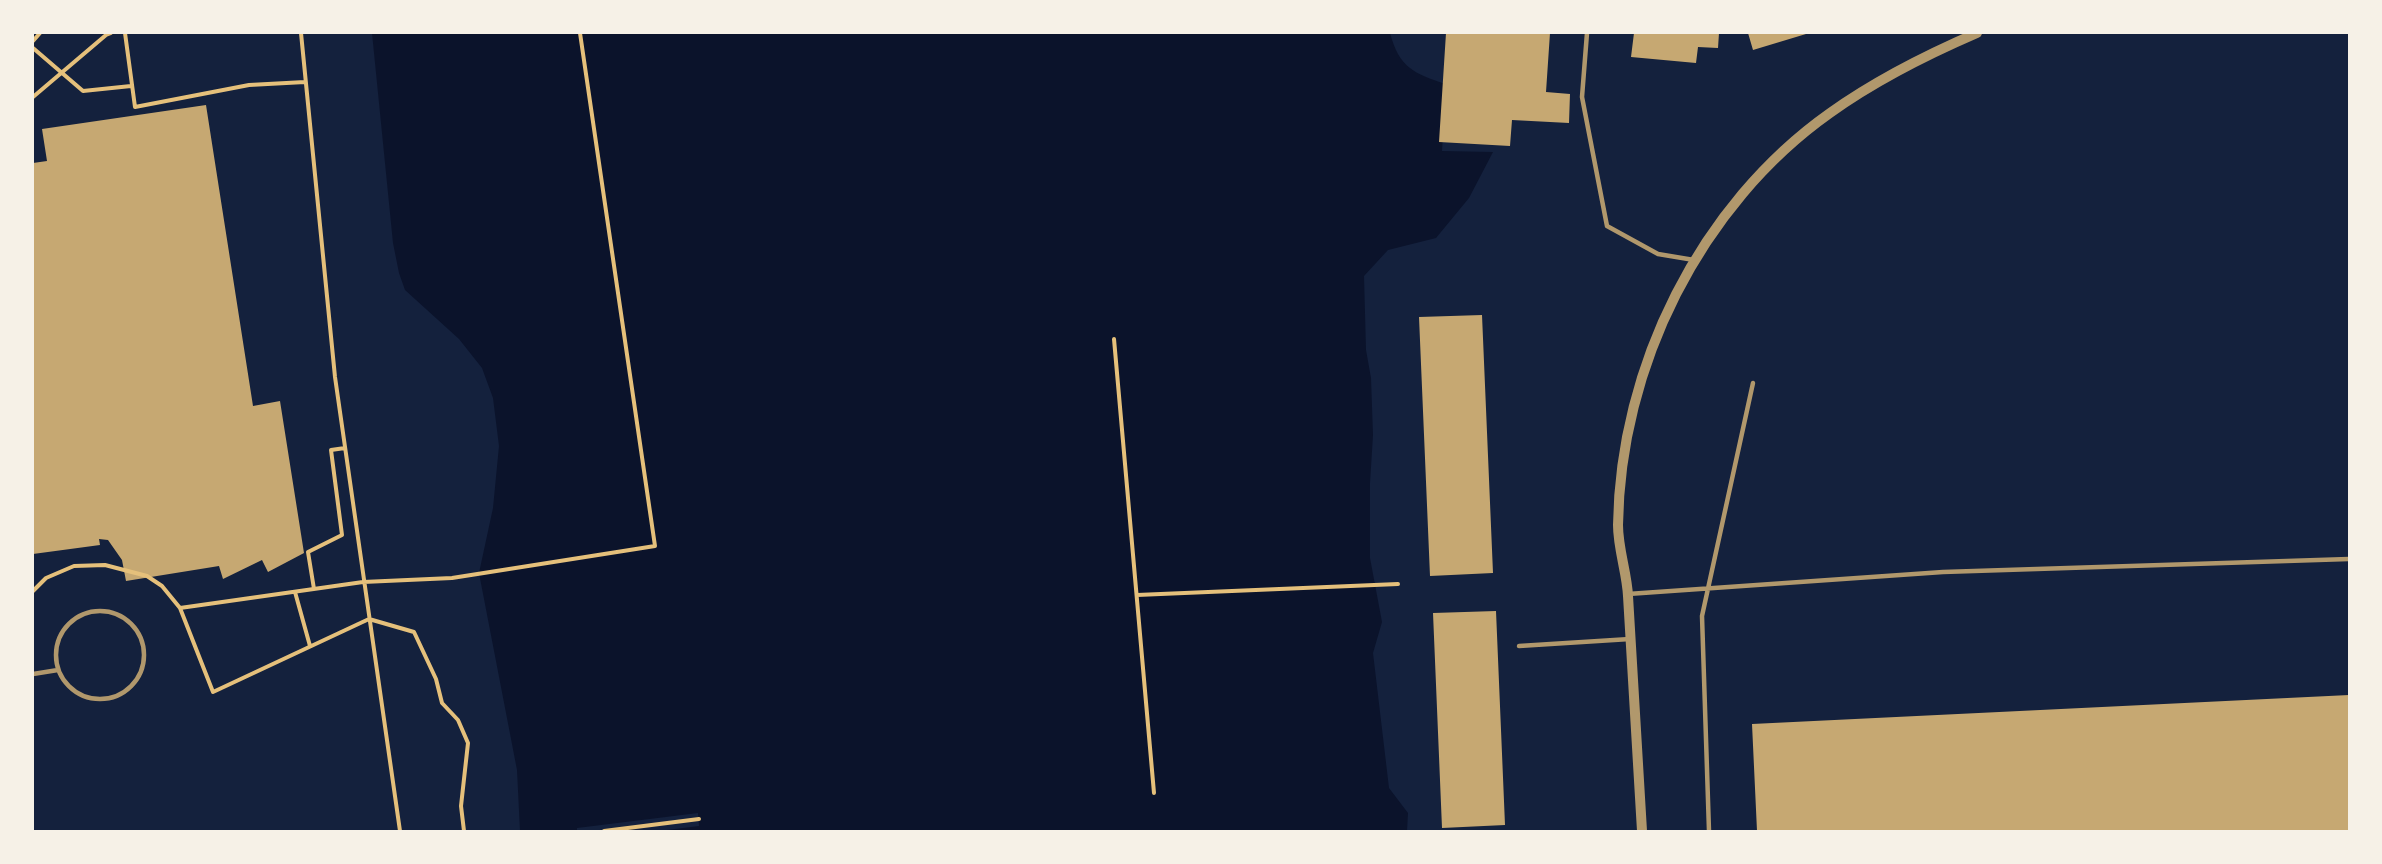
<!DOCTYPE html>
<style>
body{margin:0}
#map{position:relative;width:2382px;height:864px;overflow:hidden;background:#14213d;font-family:"Archivo Narrow",sans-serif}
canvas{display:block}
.frame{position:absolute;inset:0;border:34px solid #f6f1e7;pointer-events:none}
</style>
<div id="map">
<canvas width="2382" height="864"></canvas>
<div class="frame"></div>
</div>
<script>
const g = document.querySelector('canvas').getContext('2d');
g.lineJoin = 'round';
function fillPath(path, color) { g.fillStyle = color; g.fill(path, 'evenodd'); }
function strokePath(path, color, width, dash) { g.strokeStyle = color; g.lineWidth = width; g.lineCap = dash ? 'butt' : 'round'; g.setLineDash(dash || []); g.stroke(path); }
fillPath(new Path2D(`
 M372,33H1390C1399,67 1414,74 1446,84L1442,151L1493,152L1469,198L1436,238L1388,250L1364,276L1366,350L1371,378L1373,435L1370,483V558L1382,622L1373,653L1389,788L1408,813L1407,831H520L517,770L479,573L493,508L499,446L493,398L482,368L459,339L405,290L399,273L393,243Z`), '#0b132b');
fillPath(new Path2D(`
 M698,813L699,826L659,831H577V828Z`), '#14213d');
fillPath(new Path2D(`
 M1446,33H1550L1546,92L1570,94L1569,123L1512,120L1510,146L1439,142Z
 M1634,33H1719L1718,48L1698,47L1696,63L1631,57Z
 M1748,33H1806V34L1753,50Z
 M206,105L253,406L280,401L304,553L268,572L262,560L223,579L219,566L126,581L122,560L108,540L99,539L100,545L33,554V163L47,161L42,129Z
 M1482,315L1493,573L1430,576L1419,317Z
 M1496,611L1505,825L1442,828L1433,613Z
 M2349,695V831H1757L1752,724Z`), '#c6a872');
strokePath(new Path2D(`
 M125,33L135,107L249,85L305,82
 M301,33L335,377L400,831
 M33,41L40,33
 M33,48L83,91L131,86
 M33,97L106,35L111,33
 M1114,339L1154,793
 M314,589L308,552L342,535L331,450L345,448
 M33,591L46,578L74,566L105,565L147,576L162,586L180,608L213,692L369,619L414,632L436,679L442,703L458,720L468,743L461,806L464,831
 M295,592L310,646
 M1137,595L1398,584
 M180,608L363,582L452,578L655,546L580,33
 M604,831L699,819`), '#e5c07b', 4);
strokePath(new Path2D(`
 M1587,33L1582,97L1607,226L1658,254L1694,260
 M1628,594L1943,572L2349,559
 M56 655a44 44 0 1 1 88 0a44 44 0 1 1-88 0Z
 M1519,646L1630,639
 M33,674L58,670
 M1709,831L1702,616L1753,383`), '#b1986c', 4.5);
strokePath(new Path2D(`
 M1642,831C1637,753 1633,674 1628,596C1627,573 1618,549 1618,525C1620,367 1700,205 1830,113C1876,80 1926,55 1977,33`), '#b1986c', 10);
</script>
